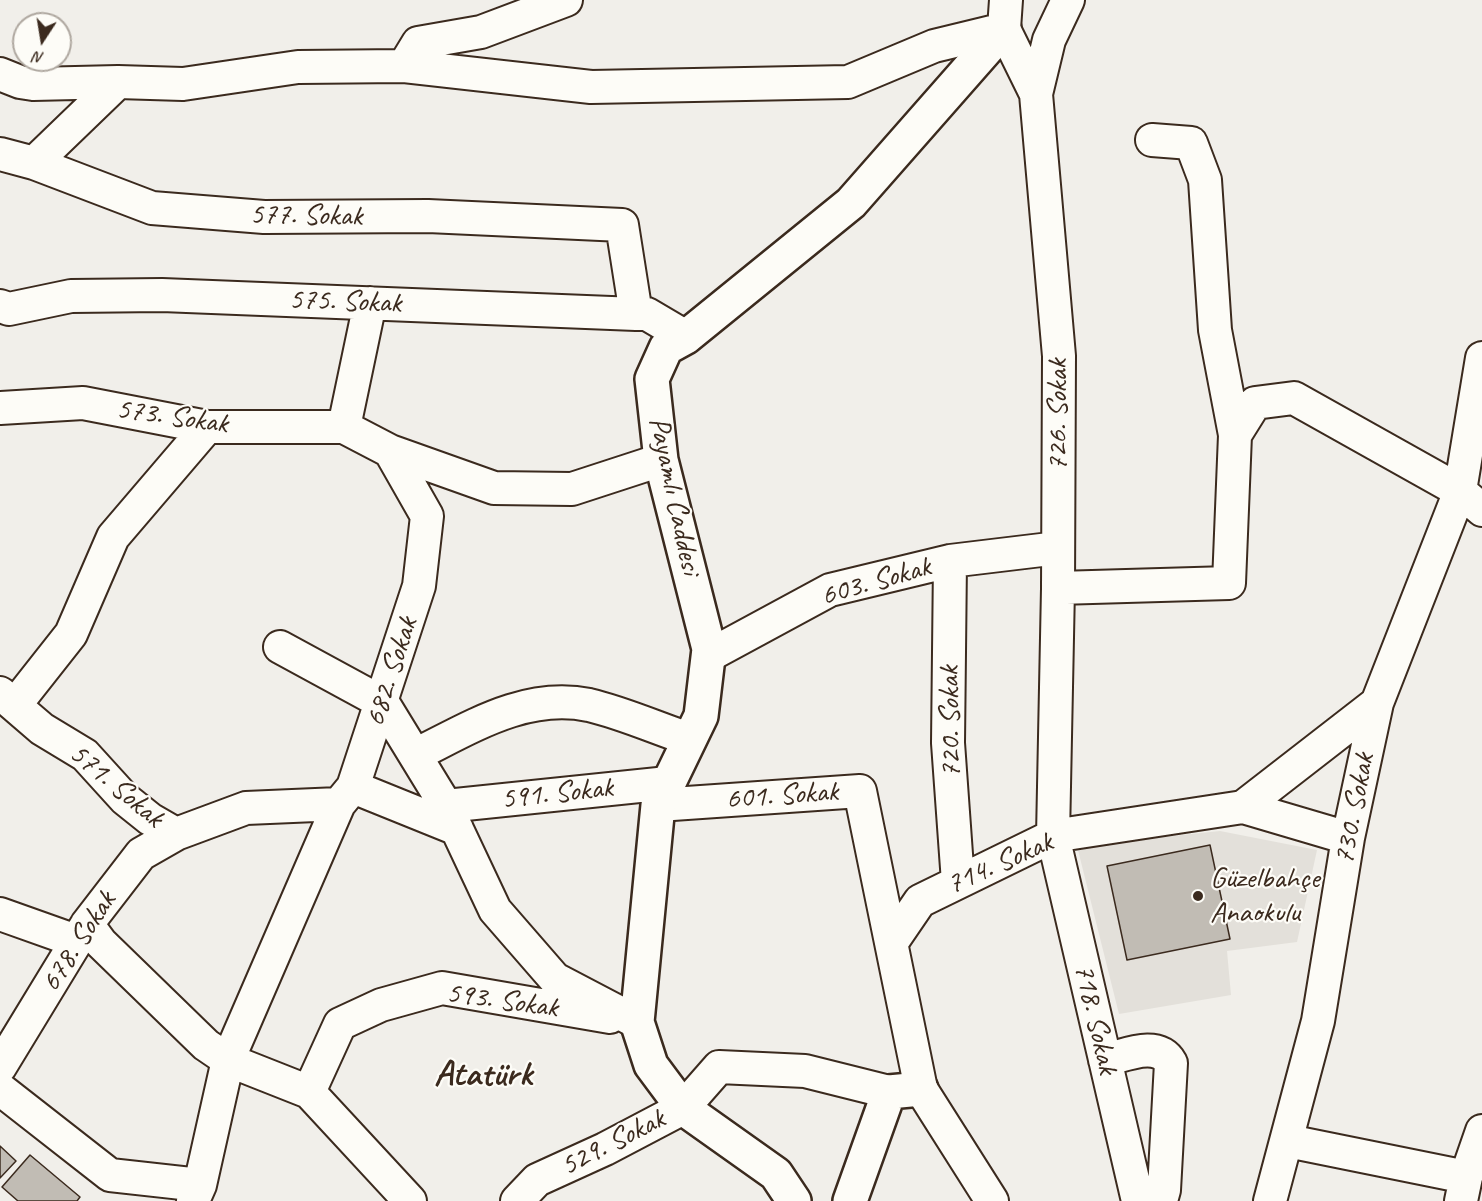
<!DOCTYPE html>
<meta charset="utf-8">
<style>
body{margin:0}
#map{position:relative;width:1482px;height:1201px;overflow:hidden;background:#f1efea;font-family:Caveat,sans-serif}
canvas{display:block}
.north{position:absolute;left:12px;top:12px;width:60px;height:60px;box-sizing:border-box;background:#fdfcf7;border:2px solid #afa8a0;border-radius:50%;rotate:192deg;font-size:16px;font-weight:700;line-height:24px;text-align:center;color:#3b2a1e}
.north::after{content:'';display:block;margin:auto;width:21px;height:27px;background:#3b2a1e;clip-path:polygon(50% 0,100% 100%,50% 72%,0 100%)}
</style>
<div id="map">
<canvas width="1482" height="1201"></canvas>
<div class="north">N</div>
</div>
<script>
const g = document.querySelector('canvas').getContext('2d');
g.lineJoin = 'round';
function fillPath(path, color) { g.fillStyle = color; g.fill(path, 'evenodd'); }
function strokePath(path, color, width, dash) { g.strokeStyle = color; g.lineWidth = width; g.lineCap = dash ? 'butt' : 'round'; g.setLineDash(dash || []); g.stroke(path); }
function drawText(font, color, halo, rows, align = 'center') {
  g.font = font + ' Caveat,sans-serif'; g.lineWidth = 4.5; g.setLineDash([]); g.textBaseline = 'middle'; g.strokeStyle = halo; g.fillStyle = color; for (const [text, x, y, turn = 0] of rows) {
    g.save(); g.translate(x, y); g.rotate((+turn || 0) * Math.PI / 180); g.textAlign = isNaN(turn) ? turn : align; if (halo) g.strokeText(text, 0, 0); g.fillText(text, 0, 0); g.restore();
  }
}
fillPath(new Path2D(`
 M1220,831L1317,850L1297,942L1227,951L1231,995L1119,1014L1077,846Z`), '#e3e0da');
const building = new Path2D(`
 M1210,845L1230,939L1127,960L1107,866Z
 M0,1146L16,1161L0,1178Z
 M30,1155L80,1197L77,1201H18L2,1187Z`);
fillPath(building, '#c1bcb4');
strokePath(building, '#3b2a1e', 1.5);
const minor = new Path2D(`
 M1006,0L1004,29L1036,94
 M1068,0L1049,40L1036,94L1059,356L1058,588L1053,836L1138,1201
 M404,66L418,43L481,32L566,0
 M0,74L20,82L33,84L118,82
 M1152,140L1191,143L1205,180L1215,330L1235,435
 M0,154L34,163L152,208L264,217L428,216L622,225L636,314
 M34,163L118,82L183,84L298,67L404,66L591,87L848,82L934,46L1004,29
 M0,306L9,309L71,296L162,295L636,314H647L686,337
 M0,408L83,403L207,427H344L390,451L427,516L419,586L353,787L339,804L228,1060L200,1185L193,1201
 M344,427L370,303
 M390,451L494,488L572,489L661,460
 M950,561L948,743L958,882
 M1058,588L1229,583L1235,435L1255,403L1294,398L1460,491L1482,510
 M280,647L383,703L446,806L495,910L555,979L637,1022
 M708,656L830,590L950,561L1058,548
 M0,693L42,729L85,755L125,799L150,819L176,834
 M15,705L71,634L113,537L207,427
 M415,755C470,728 525,692 589,705C623,713 656,728 689,739
 M353,787L457,829
 M658,805L860,791L921,1089L992,1201
 M446,806L668,783
 M1243,807L1348,838
 M0,914L76,941
 M87,924L101,943L206,1045L228,1060L309,1092L410,1201
 M892,942L920,901L1053,836L1243,807L1377,703
 M1105,1060C1126,1055 1158,1040 1171,1063L1164,1190L1161,1201
 M0,1067L87,924L141,854L176,834L246,808L339,804
 M0,1089L110,1175L200,1185
 M309,1092L340,1024L381,1005L442,988L610,1017
 M1288,1141L1466,1177
 M517,1201L537,1180L605,1149L683,1108L719,1067L805,1071L889,1092
 M1270,1201L1318,1021L1348,838L1377,703L1460,491L1482,358
 M1461,1201L1466,1177L1482,1131`);
const major = new Path2D(`
 M794,1201L776,1174L683,1108L651,1065L637,1022L658,805L701,716L709,649L661,460L652,379L666,348L686,337L851,203L1004,29
 M850,1201L889,1092L921,1089`);
strokePath(minor, '#3b2a1e', 36);
strokePath(major, '#3b2a1e', 38);
strokePath(minor, '#fdfcf7', 32);
strokePath(major, '#fdfcf7', 33);
for (const [x, y, r, color] of [
 [1198,896,6,"#3b2a1e"]
]) { const dot = new Path2D(); dot.arc(x, y, r, 0, 2 * Math.PI); g.fillStyle = color; g.fill(dot); strokePath(dot, '#fdfcf7', 2); }
drawText('30px', '#3b2a1e', '#fdfcf7', [
 ["577. Sokak",306,216,1],
 ["575. Sokak",345,302,2],
 ["726. Sokak",1058,415,-90],
 ["573. Sokak",172,417,8],
 ["Payamlı Caddesi",674,496,78],
 ["603. Sokak",876,582,-16],
 ["682. Sokak",392,672,-72],
 ["720. Sokak",951,722,-91],
 ["571. Sokak",116,786,40],
 ["591. Sokak",557,794,-6],
 ["601. Sokak",782,796,-4],
 ["730. Sokak",1355,809,-79],
 ["714. Sokak",1000,864,-24],
 ["678. Sokak",79,942,-57],
 ["593. Sokak",502,1001,8],
 ["718. Sokak",1095,1019,77],
 ["529. Sokak",613,1143,-27]
]);
drawText('30px', '#3b2a1e', '#fdfcf7', [
 ["Güzelbahçe",1210,879],
 ["Anaokulu",1210,913]
], 'left');
drawText('bold 36px', '#3b2a1e', '#fdfcf7', [
 ["Atatürk",483,1076]
]);
</script>
